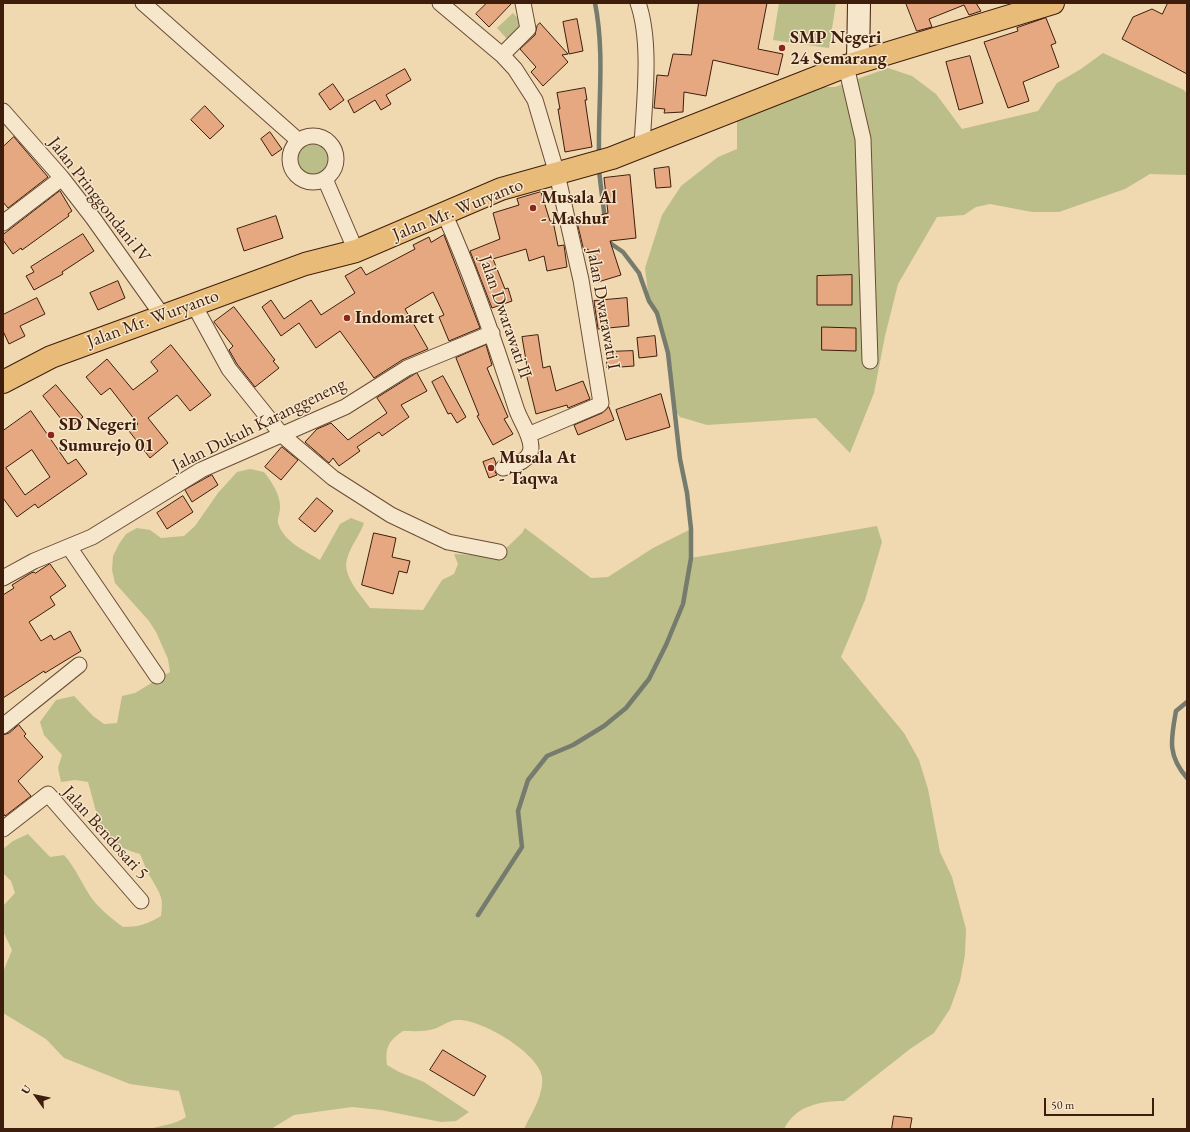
<!DOCTYPE html>
<style>
body{margin:0}
#map{position:relative;width:1190px;height:1132px;overflow:hidden;background:#f0d8b0;font-family:"EB Garamond",serif}
canvas{display:block}
.frame{position:absolute;inset:0;border:4px solid #3e1d0c;pointer-events:none}
.north{position:absolute;left:16px;top:1076px;width:40px;height:40px;-webkit-text-stroke:3px #f5e6cc;paint-order:stroke;rotate:303deg;font-size:11px;font-weight:700;line-height:16px;text-align:center;color:#3e1d0c}
.north::after{content:'';display:block;margin:auto;width:14px;height:18px;background:#3e1d0c;clip-path:polygon(50% 0,100% 100%,50% 72%,0 100%)}
.scale{position:absolute;left:1044px;top:1098px;width:110px;height:18px;box-sizing:border-box;border:2px solid #3e1d0c;border-top:0;padding-left:5px;font-size:12px;line-height:14px;white-space:nowrap;color:#3e1d0c;-webkit-text-stroke:3px #f5e6cc;paint-order:stroke}
</style>
<div id="map">
<canvas width="1190" height="1132"></canvas>
<div class="frame"></div>
<div class="north">U</div>
<div class="scale">50 m</div>
</div>
<script>
const g = document.querySelector('canvas').getContext('2d');
g.lineJoin = 'round';
function fillPath(path, color) { g.fillStyle = color; g.fill(path, 'evenodd'); }
function strokePath(path, color, width, dash) { g.strokeStyle = color; g.lineWidth = width; g.lineCap = dash ? 'butt' : 'round'; g.setLineDash(dash || []); g.stroke(path); }
function drawText(font, color, halo, rows, align = 'center') {
  g.font = font + ' "EB Garamond",serif'; g.lineWidth = 3; g.setLineDash([]); g.textBaseline = 'middle'; g.strokeStyle = halo; g.fillStyle = color; for (const [text, x, y, turn = 0] of rows) {
    g.save(); g.translate(x, y); g.rotate((+turn || 0) * Math.PI / 180); g.textAlign = isNaN(turn) ? turn : align; if (halo) g.strokeText(text, 0, 0); g.fillText(text, 0, 0); g.restore();
  }
}
fillPath(new Path2D(`
 M779,3H836L829,48L773,40Z
 M513,13L523,24L507,39L497,28Z
 M1103,53L1184,90L1187,94V175L1150,174L1125,189L1059,212H1032L990,204L976,207L964,215L937,217L898,284L885,336L874,393L850,453L816,418L707,425L680,417L675,411L668,353L657,313L649,301L645,268L662,215L681,186L718,157L737,149V120L811,87H835L888,68L912,76L936,94L962,129L1038,111L1057,83L1081,69Z
 M296 159a18 18 0 1 1 36 0a18 18 0 1 1-36 0Z
 M250,469L264,472C271,481 281,495 280,508C280,513 277,519 278,523C284,542 304,550 320,560L340,524L351,518L364,523C360,535 350,547 347,559C342,576 361,595 370,608L423,610L442,580L454,574L458,564L454,554L498,556L522,533L525,528L591,578L608,577L653,548L691,529V558L877,526L882,542L865,600L841,657L904,733L919,760L928,789L940,852L952,877L966,929L965,955L960,981L950,1009L934,1033L910,1049L844,1101C820,1101 795,1106 784,1129H524C531,1114 544,1095 542,1077C539,1053 480,1018 457,1020C449,1020 441,1027 434,1029C424,1032 414,1031 403,1031C389,1041 385,1046 387,1065L399,1072L424,1082L469,1112L456,1121L441,1122L381,1110L352,1107L294,1115L271,1129H149C163,1125 174,1125 186,1117L179,1091L130,1084L64,1058L46,1039L3,1013V972L12,950L3,931V906L15,893L11,881L3,873V849L13,841L28,834L50,857L64,855C76,868 82,885 93,900C101,910 112,919 123,927C138,927 148,924 161,916C164,897 160,894 151,878C146,871 144,862 140,854C98,843 99,819 88,782L75,780L61,782L58,768L62,755L44,735L40,722L56,700L74,696L93,716L104,724L117,723L122,696L135,693L170,672L168,659L156,632L149,621L115,583L112,570L113,556L119,544L126,534L137,528L150,530L161,538L184,536L195,526L218,493L237,472Z`), '#bcbe89');
strokePath(new Path2D(`
 M595,3C605,53 598,103 599,153
 M599,171L605,220
 M1187,702L1176,711C1171,739 1167,755 1187,778
 M478,915L522,847L518,811L528,780L547,756L573,745L604,726L626,708L649,679L666,645L683,604L691,558V529L687,493L680,459L668,353L657,313L649,301L639,273L623,252L610,243L608,239`), '#757b6d', 4.5);
const building = new Path2D(`
 M487,3H512L489,27L476,14Z
 M699,3H767L758,49L783,54L778,75L713,60L706,96L684,92L683,112L664,113L665,109L654,108L657,75L668,76L673,54L691,55Z
 M906,3H976L981,11L969,15L964,5L929,19L932,27L917,31Z
 M1168,3H1187V74L1122,39L1133,17L1152,9L1162,14Z
 M1046,18L1056,43L1051,45L1059,67L1023,82L1029,101L1008,108L984,42L1018,31L1017,28Z
 M577,19L583,51L569,54L563,22Z
 M540,23L568,54L562,55L568,62L543,86L531,72L536,67L520,49L535,35L537,26Z
 M970,56L983,103L959,110L946,62Z
 M405,69L411,80L386,95L391,104L381,110L375,100L354,113L348,101Z
 M333,84L344,100L330,110L319,94Z
 M585,88L587,100H585L592,147L565,152L558,109H560L557,93Z
 M205,106L224,126L210,139L191,120Z
 M270,132L282,149L272,156L261,139Z
 M14,137L48,177L8,208L3,202V147Z
 M669,167L671,187L656,188L654,169Z
 M630,175L636,238L610,241L621,275L598,282L588,249L584,251L577,222L608,213L604,178Z
 M60,191L72,211L68,214L69,216L22,250L21,248L13,254L3,240V235Z
 M541,192L550,221H553L558,246L564,245L567,267L547,271L544,256L529,261L526,249L493,259L505,289L508,288L512,301L492,308L470,251L500,239L493,213L519,205L517,199Z
 M276,216L283,238L244,251L237,229Z
 M83,234L94,251L62,272L63,274L34,290L26,276L34,272L31,267Z
 M444,235L480,328L449,341L439,317L444,315L433,292L405,309L428,349L402,360L374,378L340,331L316,348L299,323L281,336L262,307L271,300L284,319L311,300L321,315L355,293L345,276L361,267L366,275L415,249L413,245L429,237L431,242Z
 M852,275V305H817V276Z
 M118,281L125,298L98,310L90,293Z
 M37,298L45,314L20,326L25,336L9,344L3,331V315Z
 M627,298L629,326L598,329L594,301Z
 M234,307L275,360L273,361L279,368L255,387L237,364L229,350L233,346L214,322Z
 M822,327L856,328V351L822,350Z
 M538,335L543,368L550,366L556,391L583,381L590,399L568,408L567,405L536,414L526,373L528,372L522,337Z
 M655,336L657,356L639,358L637,338Z
 M171,345L211,395L190,411L177,395L148,418L168,443L150,458L129,431L138,424L110,388L101,395L86,377L107,359L133,390L158,371L151,362Z
 M486,345L492,365L487,368L508,417L504,419L513,434L493,445L477,416L479,415L456,358Z
 M633,351L634,366L607,368L606,352Z
 M417,373L427,391L401,405L409,417L382,436L379,432L357,447L360,451L339,466L333,458L329,463L305,442L317,429L331,423L348,440L387,413L377,398Z
 M443,376L466,417L457,423L451,413L448,414L432,382Z
 M56,385L83,417L69,429L43,396Z
 M661,394L670,427L626,440L616,410Z
 M609,407L614,420L578,435L574,425L602,413Z
 M31,411L68,464L76,459L87,474L38,508L35,504L17,517L3,498V431ZM32,450L50,477L25,495L6,468Z
 M282,447L298,460L281,480L265,467Z
 M494,458L496,463L494,470L497,475L489,478L483,462Z
 M212,475L218,485L192,502L185,490Z
 M183,496L193,512L167,529L157,513Z
 M317,498L333,511L315,532L299,519Z
 M374,533L396,538L392,557L410,561L407,573L399,571L393,594L362,585Z
 M50,564L66,586L50,597L55,605L29,622L41,641L51,635L54,640L70,631L81,651L45,673L44,671L3,698V595L14,588L12,585L31,573L34,572L35,573Z
 M19,725L26,734L24,736L43,757L18,781L31,796L5,816L3,813V735L9,733Z
 M443,1050L486,1076L474,1096L430,1070Z
 M894,1116L912,1118L910,1129H892Z`);
fillPath(building, '#e5a881');
strokePath(building, '#3e1d0c', 1);
const minor = new Path2D(`
 M143,3L299,141
 M440,3L502,55L515,69L535,100L557,174L581,280L601,403L599,405L528,435
 M638,3C652,43 644,103 642,146
 M502,55L528,29L523,3
 M846,66L863,139L870,361
 M3,111L62,178L93,218L162,315
 M290 159a23 23 0 1 1 46 0a23 23 0 1 1-46 0Z
 M325,179L356,251
 M444,213C473,277 495,342 516,408C520,421 531,434 531,448C530,462 513,465 503,468
 M3,223L62,178
 M194,305L229,369L282,435L333,478L391,515L448,542L499,552
 M69,547L157,676
 M3,578L34,561L92,537L201,470L345,407L407,368L492,333
 M3,726L79,665
 M3,829L48,794L141,901`);
const secondary = new Path2D(`
 M858,61L859,3`);
const primary = new Path2D(`
 M3,382L51,357L305,264L356,251L501,189L612,158L846,66L1053,3`);
strokePath(minor, '#6a4c35', 17);
strokePath(secondary, '#3e1d0c', 24);
strokePath(primary, '#3e1d0c', 24);
strokePath(minor, '#f5e6cc', 15);
strokePath(secondary, '#f5e6cc', 22);
strokePath(primary, '#e8bc78', 22);
for (const [x, y, r, color] of [
 [782,48,4,"#8f2418"],
 [533,208,4,"#8f2418"],
 [347,318,4,"#8f2418"],
 [51,435,4,"#8f2418"],
 [491,468,4,"#8f2418"]
]) { const dot = new Path2D(); dot.arc(x, y, r, 0, 2 * Math.PI); g.fillStyle = color; g.fill(dot); strokePath(dot, '#f5e6cc', 1.5); }
drawText('bold 18px', '#3e1d0c', '#f5e6cc', [
 ["SMP Negeri",790,38],
 ["24 Semarang",790,59],
 ["Musala Al",541,198],
 ["- Mashur",541,219],
 ["Indomaret",355,318],
 ["SD Negeri",59,425],
 ["Sumurejo 01",59,446],
 ["Musala At",499,458],
 ["- Taqwa",499,479]
], 'left');
drawText('18px', '#3e1d0c', '#f5e6cc', [
 ["Jalan Pringgondani IV",99,200,52],
 ["Jalan Mr. Wuryanto",458,210,-22],
 ["Jalan Dwarawati I",603,309,80],
 ["Jalan Dwarawati II",505,317,71],
 ["Jalan Mr. Wuryanto",153,319,-20],
 ["Jalan Dukuh Karanggeneng",259,425,-26],
 ["Jalan Bendosari 5",105,833,48]
]);
</script>
